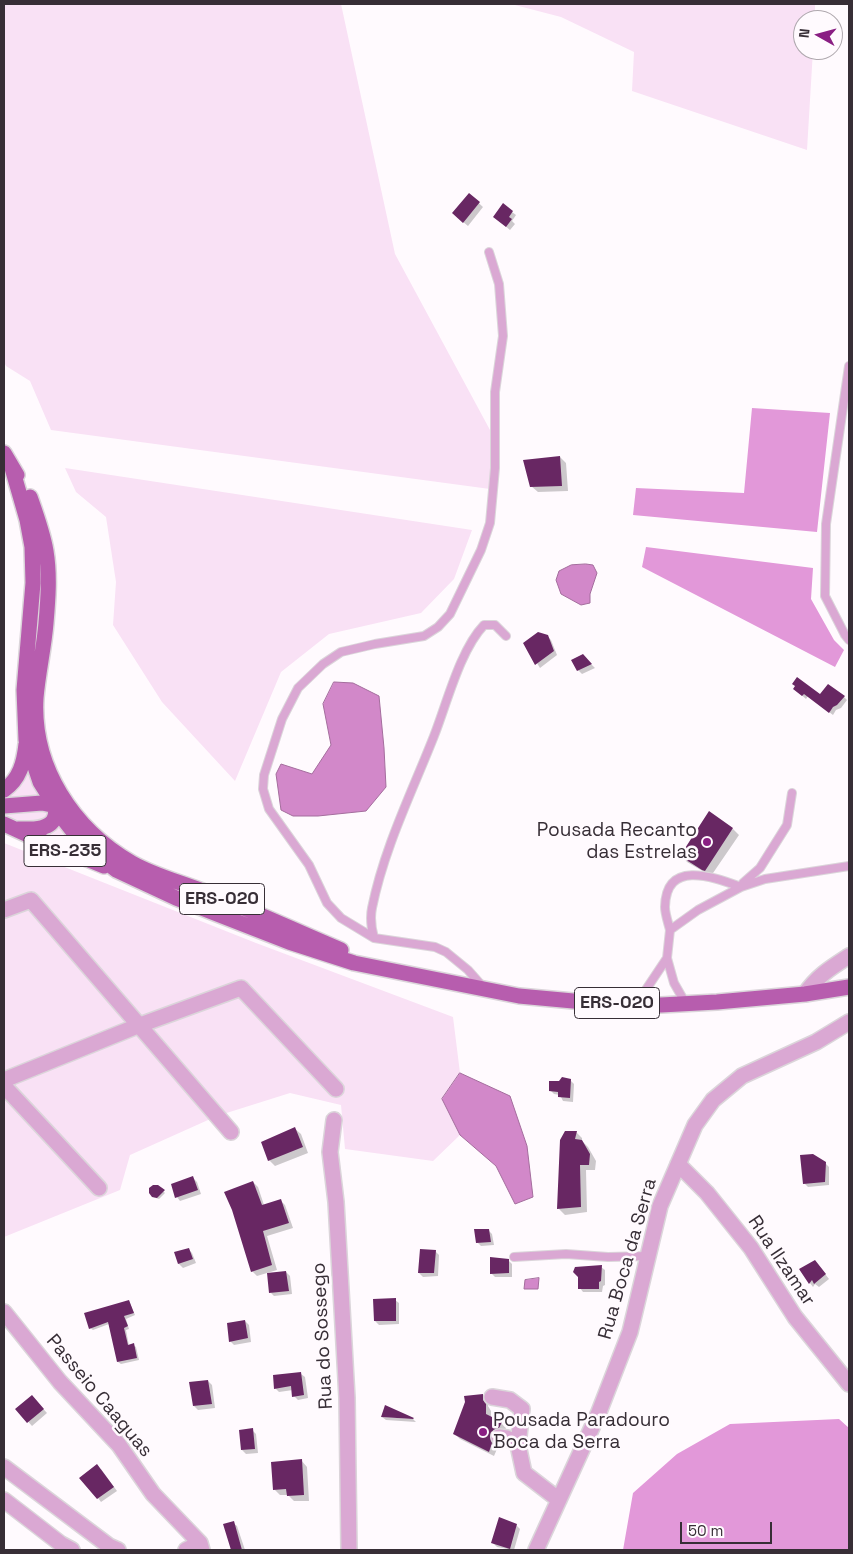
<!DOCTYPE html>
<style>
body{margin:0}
#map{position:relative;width:853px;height:1554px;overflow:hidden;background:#fffafe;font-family:"Space Grotesk",sans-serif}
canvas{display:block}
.frame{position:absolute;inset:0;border:5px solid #372e36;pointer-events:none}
.north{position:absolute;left:793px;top:10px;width:50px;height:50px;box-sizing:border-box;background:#fffafe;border:1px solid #afa8ae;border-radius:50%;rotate:277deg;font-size:14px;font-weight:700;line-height:20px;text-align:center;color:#372e36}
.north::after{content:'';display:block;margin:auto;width:18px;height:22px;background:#8a1e83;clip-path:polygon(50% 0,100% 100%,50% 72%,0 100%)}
.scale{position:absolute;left:680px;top:1522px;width:92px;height:22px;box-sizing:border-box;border:2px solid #372e36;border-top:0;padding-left:6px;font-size:15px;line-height:18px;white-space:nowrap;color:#372e36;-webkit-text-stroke:4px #fffafe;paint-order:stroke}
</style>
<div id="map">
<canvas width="853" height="1554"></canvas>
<div class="frame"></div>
<div class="north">N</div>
<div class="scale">50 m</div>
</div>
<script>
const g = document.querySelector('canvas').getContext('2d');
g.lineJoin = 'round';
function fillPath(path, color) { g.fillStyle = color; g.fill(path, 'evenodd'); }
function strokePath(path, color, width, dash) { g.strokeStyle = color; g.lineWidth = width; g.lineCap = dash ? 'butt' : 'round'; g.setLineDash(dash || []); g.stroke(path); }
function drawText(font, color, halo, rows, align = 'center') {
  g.font = font + ' "Space Grotesk",sans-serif'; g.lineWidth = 5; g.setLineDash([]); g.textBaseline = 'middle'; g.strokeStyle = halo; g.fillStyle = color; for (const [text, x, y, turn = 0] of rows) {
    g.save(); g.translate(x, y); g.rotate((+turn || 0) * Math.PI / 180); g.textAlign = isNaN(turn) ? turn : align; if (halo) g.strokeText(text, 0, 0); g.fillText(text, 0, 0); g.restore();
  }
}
fillPath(new Path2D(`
 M4,4H341L395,254L490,430V489L51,430L30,381L6,366L4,362Z
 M511,4H815V20H803V50H813L807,150L632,91L634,52L561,17Z
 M65,468L472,530L454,579L421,613L329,634L281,672L235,781L162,702L113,625L116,582L106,517L76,492Z
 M28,768L41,796L4,799L5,796Z
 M50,810L48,820C30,825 20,827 5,815L6,812Z
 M60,823L84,852L43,833Z
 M4,843L256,943L453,1017L460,1073L442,1099L460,1135L433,1161L345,1149L341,1105L290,1093L217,1116L130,1155L120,1190L4,1237Z`), '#f9e1f5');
fillPath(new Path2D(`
 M752,408L830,413L817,532L633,515L636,488L744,493Z
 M646,547L813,568L811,599L834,640L844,650L835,667L642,567Z
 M839,1419L849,1428V1550H623L633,1493L677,1454L730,1424Z`), '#e298d9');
const water = new Path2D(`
 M586,564L593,565L597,573L590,594V603L581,605L561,594L556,580L559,571L571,565Z
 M334,682L353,683L379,696L384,748L386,787L366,811L318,816H293L281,810L276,774L281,764L312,774L331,745L323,704Z
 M460,1073L510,1096L527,1146L533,1197L515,1204L496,1166L460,1135L442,1099Z
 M539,1278L538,1289H524L525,1280Z`);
fillPath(water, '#d288c9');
strokePath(water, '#a46d9d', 1);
fillPath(new Path2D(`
 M469,194L483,207L468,226L457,217Z
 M512,212L516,215L512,221L515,224L510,230L498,220Z
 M560,457L566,463L568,491L538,492L531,486Z
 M547,636L551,640L557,655L540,668L525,644Z
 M583,656L595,668L582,674L578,670Z
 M798,692L821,696L844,697L847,700L841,708L836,710L833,715L808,696L806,699Z
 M733,829L739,835L711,876L687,862L681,855Z
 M570,1080L574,1084L573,1102L563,1101L560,1095L554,1094L550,1090Z
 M294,1128L301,1134L308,1153L275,1166L269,1160Z
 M576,1132L582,1138V1141L588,1147L596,1161L595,1170H586L587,1212L565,1215L559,1209L561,1140Z
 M825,1163L829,1167V1185L808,1187L804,1183Z
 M193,1178L197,1182L201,1194L180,1201L177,1197Z
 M253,1182L258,1187L264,1205L280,1200L285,1205L293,1228L267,1236L277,1270L257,1276L252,1271Z
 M158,1186L165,1193L159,1199L153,1197Z
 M488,1230L492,1234L494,1245L481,1246L477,1242Z
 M188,1249L192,1253L196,1263L183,1268L179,1264L176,1253Z
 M435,1251L439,1255L438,1276L423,1277L419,1273Z
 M508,1260L512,1264V1277H495L491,1273Z
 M819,1266L829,1279L819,1287L815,1284L813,1287L800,1270Z
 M601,1267L605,1270V1285L603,1286L602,1292H583L580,1288Z
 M286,1272L290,1276L292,1294L274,1296L271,1293Z
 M395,1300L399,1303V1324L379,1325L375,1321Z
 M129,1301L135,1315L126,1319L129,1329L126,1330L129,1346L133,1345L136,1347L139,1360L121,1364L118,1362L109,1324L93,1330L90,1328Z
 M245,1321L249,1325L251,1342L234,1345L230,1341Z
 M301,1374L305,1377L308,1398L298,1400L294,1396L293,1390L279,1392L275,1388Z
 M208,1381L212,1385L215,1408L198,1410L194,1406Z
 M483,1395L488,1401V1406L491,1411V1418L501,1423L506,1428L504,1433L494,1442L497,1449L494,1456L460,1439L455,1434Z
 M35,1400L47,1413L32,1426L17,1409Z
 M382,1417L413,1419L416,1422L386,1420Z
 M252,1430L256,1434L258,1453L246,1454L242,1450Z
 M301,1460L307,1467L309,1501H294L288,1495H280L274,1489Z
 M101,1469L117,1491L101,1502L98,1498Z
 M233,1523L237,1526L245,1550H232L225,1525Z
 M516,1525L520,1529L514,1550L497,1547L493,1543Z`), '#0003');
fillPath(new Path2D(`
 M469,193L480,202L463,223L452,213Z
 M503,203L513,211L509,217L512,219L506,227L493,217Z
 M560,456L562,486L530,487L523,460Z
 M538,632L548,635L554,651L535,665L523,643Z
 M583,654L592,664L577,671L571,660Z
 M797,677L820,694L828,684L845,696L837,705L833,707L829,713L804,694L802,696L793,689L795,686L792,684Z
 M709,811L733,828L705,871L702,870L680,856Z
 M562,1077L571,1079L570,1098L558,1097V1092L549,1091V1081H559Z
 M295,1127L303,1147L268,1161L261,1142Z
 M565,1131H577L575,1139L582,1140L590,1154L589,1165H580L581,1207L557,1209L560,1140Z
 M813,1154L826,1162L825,1182L803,1184L800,1155Z
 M193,1176L198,1190L175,1198L171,1184Z
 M253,1181L262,1205L281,1199L289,1223L263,1231L272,1265L251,1272L232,1210L224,1192Z
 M153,1185H158L165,1190L157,1198L152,1197L149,1193V1188Z
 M474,1229H489L491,1242L476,1243Z
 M189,1248L193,1259L178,1264L174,1252Z
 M420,1249L436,1250L434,1273H418Z
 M490,1257L509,1259V1273L490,1274Z
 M815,1260L826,1274L814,1284L812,1280L809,1284L799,1269Z
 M602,1265L601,1281L599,1282V1289H578V1277L573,1272L575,1267Z
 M286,1271L289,1291L269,1293L267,1273Z
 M396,1298V1321H374L373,1299Z
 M129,1300L134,1313L124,1316L128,1326L124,1328L128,1345L134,1343L137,1358L117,1362L108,1322L89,1329L84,1313Z
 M245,1320L248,1338L229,1342L227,1323Z
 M301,1372L304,1395L292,1397L291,1386L274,1389L273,1375Z
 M208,1380L212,1404L193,1406L189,1382Z
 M483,1394V1400L486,1404V1414L502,1422L499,1428L491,1432L490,1436L492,1443L489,1452L453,1434L465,1402L464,1396Z
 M32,1395L44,1409L27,1423L15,1409Z
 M385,1405L414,1418L413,1419L381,1417Z
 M253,1428L255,1449L241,1450L239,1430Z
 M302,1459L304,1495L287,1496L286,1489L273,1490L271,1462Z
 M97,1464L114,1487L97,1499L79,1478Z
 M499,1517L517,1524L510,1549L491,1543Z
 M234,1521L242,1550H231L223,1524Z`), '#682763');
const lane = new Path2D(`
 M849,366L826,524L825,596L845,635L849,640
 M670,930C668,922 665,914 665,907C666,859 713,877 741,887L743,883L760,868L787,825L792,793
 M374,938C371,927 370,918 372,908C384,848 412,792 434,736C447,703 460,650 484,625H495L506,636
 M483,987L468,970L446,952L435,947L374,938L341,918L327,903L309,865L269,809L263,789L264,775L282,719L298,688L323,664L341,652L375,644L424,636L438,627L450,614L481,550L490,523L495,468V392L503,336L499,284L489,252
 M635,1002L643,994L667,958
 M686,1004L674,983L667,958L670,930L698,910L741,887L765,879L849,866
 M514,1257L566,1254L608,1257L648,1256`);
const street = new Path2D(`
 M4,910L31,900L231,1132
 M805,994C817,976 832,967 849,956
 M4,1080L140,1025L241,988L336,1089
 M4,1086L99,1188
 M334,1120L330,1152L336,1202L341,1290L347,1398L349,1550
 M678,1164L707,1193L751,1248L795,1317L849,1384
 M4,1312L60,1382L119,1445L153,1494L200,1543L202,1550
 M492,1397L510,1400L522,1409L518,1445
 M499,1437L507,1438L518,1445L524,1473L559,1500
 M4,1467L109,1546L118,1550
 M4,1500L61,1544L72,1550
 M186,1550L200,1543
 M536,1550L599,1412L630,1332L660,1206L695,1125L713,1100L742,1076L816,1042L849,1022`);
const primary = new Path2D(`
 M4,453L17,475
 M12,468L27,520L32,547L33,583L24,690L26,740L40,782L64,820L82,843L116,870L176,898L289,942L354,963L519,996L584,1002L661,1005L717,1002L805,994L849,987
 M30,497C36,514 43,533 46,551C50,575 48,600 46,623C44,648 38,673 36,698C32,767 73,829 132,863C155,876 180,882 205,892C251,910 296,931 341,950
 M4,790C20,779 24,762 26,744
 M4,806L42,803L61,807
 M4,824L30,836L104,866
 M18,829C29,829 52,831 55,816C56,813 55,808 55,804`);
strokePath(lane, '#dbd5da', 10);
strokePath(street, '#dbd5da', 18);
strokePath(primary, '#dbd5da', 18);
strokePath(lane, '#daa8d3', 8);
strokePath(street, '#daa8d3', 15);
strokePath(primary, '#b75dae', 15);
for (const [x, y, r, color] of [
 [707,842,5,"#8a1e83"],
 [483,1432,5,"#8a1e83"]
]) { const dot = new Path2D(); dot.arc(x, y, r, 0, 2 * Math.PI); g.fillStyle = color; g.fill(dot); strokePath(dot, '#fffafe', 2); }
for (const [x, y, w] of [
 [65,851,82],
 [222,899,85],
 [617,1003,85]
]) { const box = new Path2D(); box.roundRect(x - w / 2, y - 15.5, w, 31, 4); g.fillStyle = '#fffafe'; g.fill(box); strokePath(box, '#372e36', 1); }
drawText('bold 18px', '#372e36', null, [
 ["ERS-235",65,851],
 ["ERS-020",222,899],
 ["ERS-020",617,1003]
]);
drawText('19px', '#372e36', '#fffafe', [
 ["Pousada Recanto",697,831],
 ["das Estrelas",697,853],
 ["Pousada Paradouro",493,1421,"left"],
 ["Boca da Serra",493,1443,"left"]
], 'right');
drawText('19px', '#372e36', '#fffafe', [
 ["Rua Boca da Serra",628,1259,-74],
 ["Rua Ilzamar",781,1261,56],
 ["Rua do Sossego",323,1336,-93],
 ["Passeio Caaguas",99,1396,50]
]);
</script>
